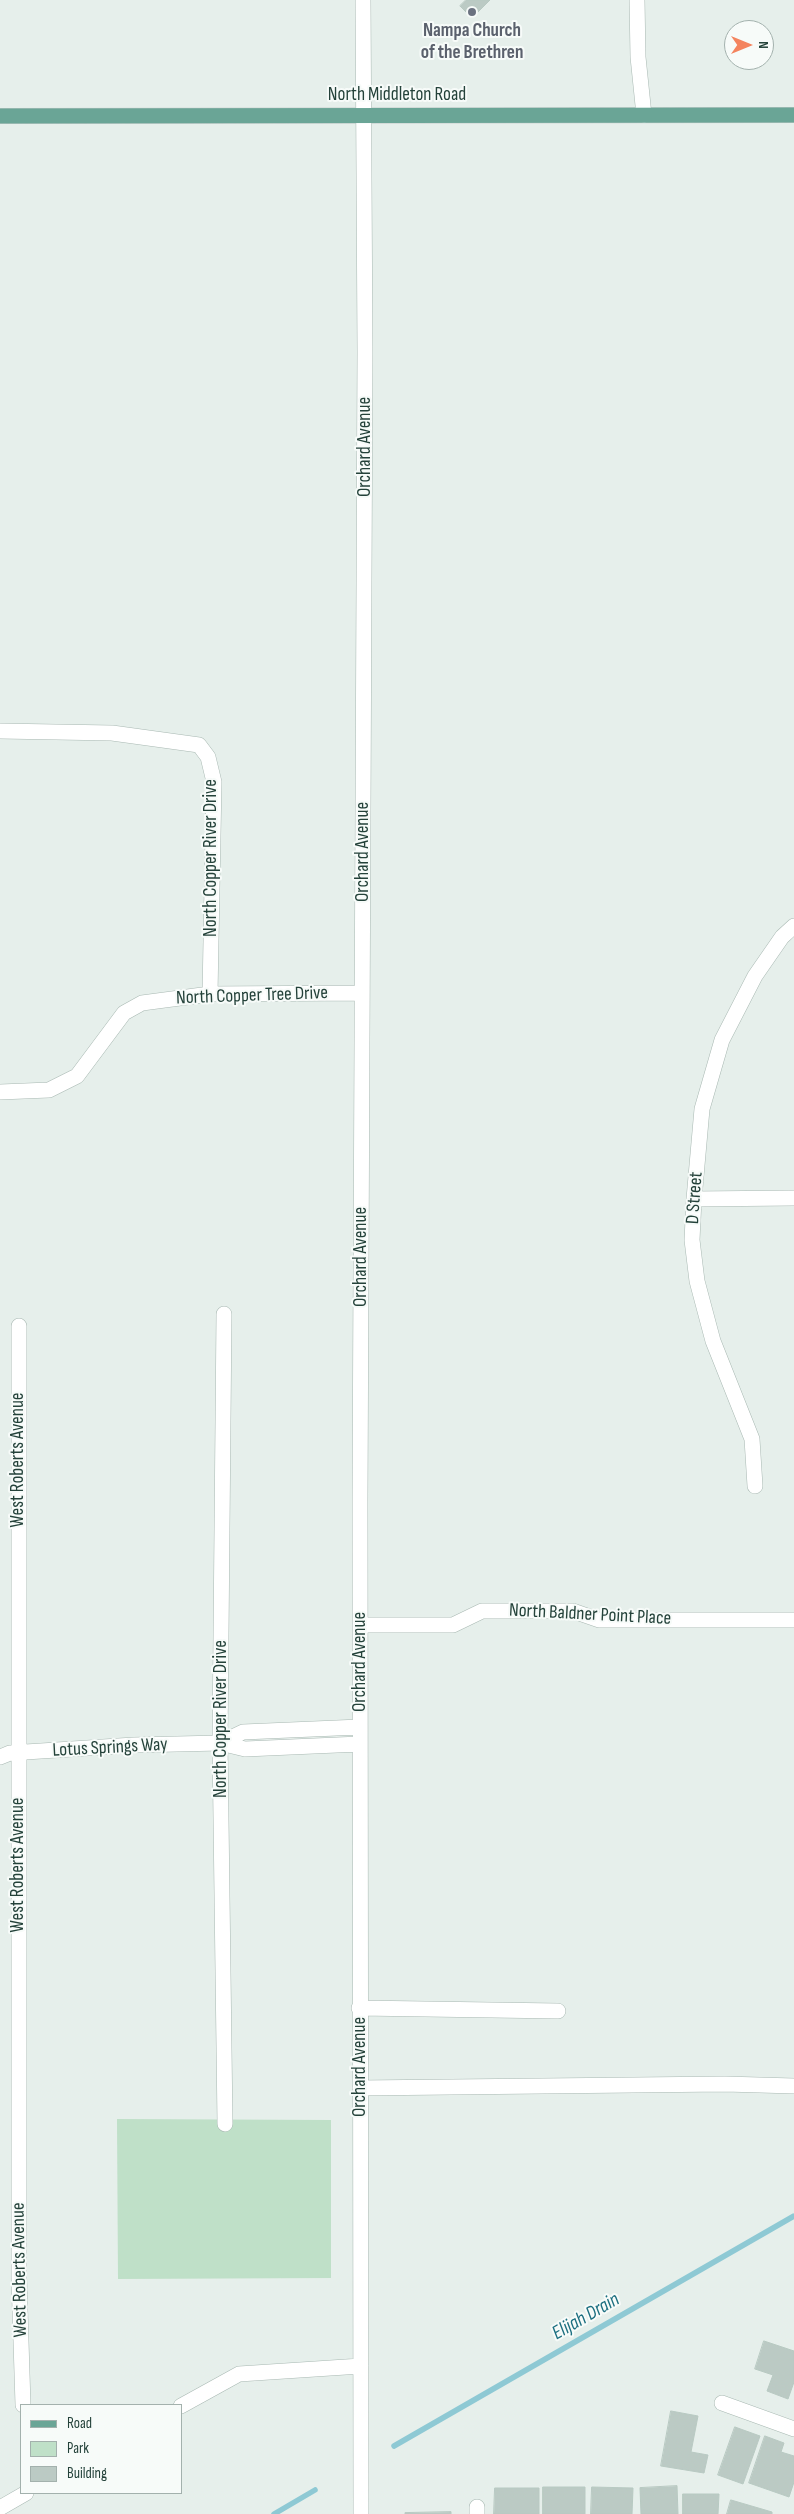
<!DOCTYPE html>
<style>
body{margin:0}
#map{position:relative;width:794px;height:2514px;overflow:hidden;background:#e6efeb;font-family:"Sofia Sans Condensed",sans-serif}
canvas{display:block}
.legend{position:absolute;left:20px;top:2404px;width:162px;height:90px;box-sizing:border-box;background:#f7fbf9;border:1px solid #a3b1ad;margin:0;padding:6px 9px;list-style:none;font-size:15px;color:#24423a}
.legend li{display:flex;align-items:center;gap:10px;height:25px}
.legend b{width:25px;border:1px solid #a3b1ad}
.north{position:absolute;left:724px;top:20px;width:50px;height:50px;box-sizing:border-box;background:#f7fbf9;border:1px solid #a3b1ad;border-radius:50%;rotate:90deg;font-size:14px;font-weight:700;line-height:20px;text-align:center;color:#24423a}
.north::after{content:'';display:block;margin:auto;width:18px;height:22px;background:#f4845f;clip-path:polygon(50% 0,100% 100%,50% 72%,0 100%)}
</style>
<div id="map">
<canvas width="794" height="2514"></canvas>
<ul class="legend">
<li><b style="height:6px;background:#6aa596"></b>Road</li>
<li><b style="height:14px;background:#bfe0c8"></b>Park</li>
<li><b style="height:14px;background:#bbcac4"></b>Building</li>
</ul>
<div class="north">N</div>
</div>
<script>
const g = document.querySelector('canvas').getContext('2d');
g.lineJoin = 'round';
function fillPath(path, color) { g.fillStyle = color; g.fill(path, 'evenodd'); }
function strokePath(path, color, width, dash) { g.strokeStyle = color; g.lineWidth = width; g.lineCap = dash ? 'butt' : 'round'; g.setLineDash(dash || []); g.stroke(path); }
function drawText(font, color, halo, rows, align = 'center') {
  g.font = font + ' "Sofia Sans Condensed",sans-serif'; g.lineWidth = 4; g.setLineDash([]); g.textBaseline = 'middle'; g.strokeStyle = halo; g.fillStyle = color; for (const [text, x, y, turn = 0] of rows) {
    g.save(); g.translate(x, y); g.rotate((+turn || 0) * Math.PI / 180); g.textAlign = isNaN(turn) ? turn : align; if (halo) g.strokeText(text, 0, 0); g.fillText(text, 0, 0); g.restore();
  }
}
fillPath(new Path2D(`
 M117,2119L331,2120V2278L118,2279Z`), '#bfe0c8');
strokePath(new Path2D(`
 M394,2446L794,2216
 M274,2514L315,2490`), '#8ec9d4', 5.5);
const building = new Path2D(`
 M466,0H490L472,18L460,6Z
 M764,2341L794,2351V2382L788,2399L767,2391L773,2375L755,2369Z
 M671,2411L698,2416L691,2452L708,2455L704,2473L661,2466Z
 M735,2427L760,2436L743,2484L718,2475Z
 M765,2436L784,2443L781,2452L794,2456V2482L789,2497L749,2483Z
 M677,2486L678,2514H641L640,2488Z
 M543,2487H585V2514H543Z
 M592,2487L633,2488L632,2514H591Z
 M495,2488H539V2514H494Z
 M683,2494H719L718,2514H683Z
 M731,2500L772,2512V2514H727Z
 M451,2512V2514H405V2513Z`);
fillPath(building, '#bbcac4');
strokePath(building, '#b8c9c2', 1);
const minor = new Path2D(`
 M637,0L638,57L644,115
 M0,731L112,733L199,745L208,757L214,782L210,994
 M0,1092L49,1090L77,1076L124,1013L142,1003L210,994L362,993
 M694,1199L794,1198
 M224,1314L220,1743L225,2124
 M19,1326V2278L23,2405
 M755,1486L752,1439L713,1341L697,1281L692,1240L694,1199L702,1109L722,1040L755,976L782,937L794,926
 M360,1625H453L482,1611H573L599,1620H794
 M220,1743L243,1732L360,1727
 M0,1757L10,1753L134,1745L220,1743L245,1749L360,1744
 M359,2008L558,2011
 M360,2088L725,2084L794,2086
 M722,2403L794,2429
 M181,2406L239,2374L361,2366
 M477,2507V2514
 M0,2508L26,2493
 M361,2514L360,1501L365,352L363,0`);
const major = new Path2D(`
 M0,116L794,115`);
strokePath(minor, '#a8b8b2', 16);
strokePath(major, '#c2cac8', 16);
strokePath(minor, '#fff', 15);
strokePath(major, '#6aa596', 15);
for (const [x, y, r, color] of [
 [472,12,5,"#6b7280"]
]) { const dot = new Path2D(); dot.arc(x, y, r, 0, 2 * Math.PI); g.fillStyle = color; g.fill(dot); strokePath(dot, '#f7fbf9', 2); }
drawText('bold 19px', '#5b616d', '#f7fbf9', [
 ["Nampa Church",472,31],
 ["of the Brethren",472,53]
]);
drawText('19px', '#24423a', '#f7fbf9', [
 ["North Middleton Road",397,95],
 ["Orchard Avenue",365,447,-90],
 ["Orchard Avenue",363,852,-90],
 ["North Copper River Drive",211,858,-90],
 ["North Copper Tree Drive",252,996,-2],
 ["D Street",695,1198,-86],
 ["Orchard Avenue",361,1257,-90],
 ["West Roberts Avenue",18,1460,-90],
 ["North Baldner Point Place",590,1615,3],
 ["Orchard Avenue",360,1662,-90],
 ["North Copper River Drive",221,1719,-90],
 ["Lotus Springs Way",110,1748,-3],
 ["West Roberts Avenue",18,1865,-90],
 ["Orchard Avenue",360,2067,-90],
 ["West Roberts Avenue",20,2270,-91]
]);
drawText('italic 20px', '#1c6f80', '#f7fbf9', [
 ["Elijah Drain",586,2317,-30]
]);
</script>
